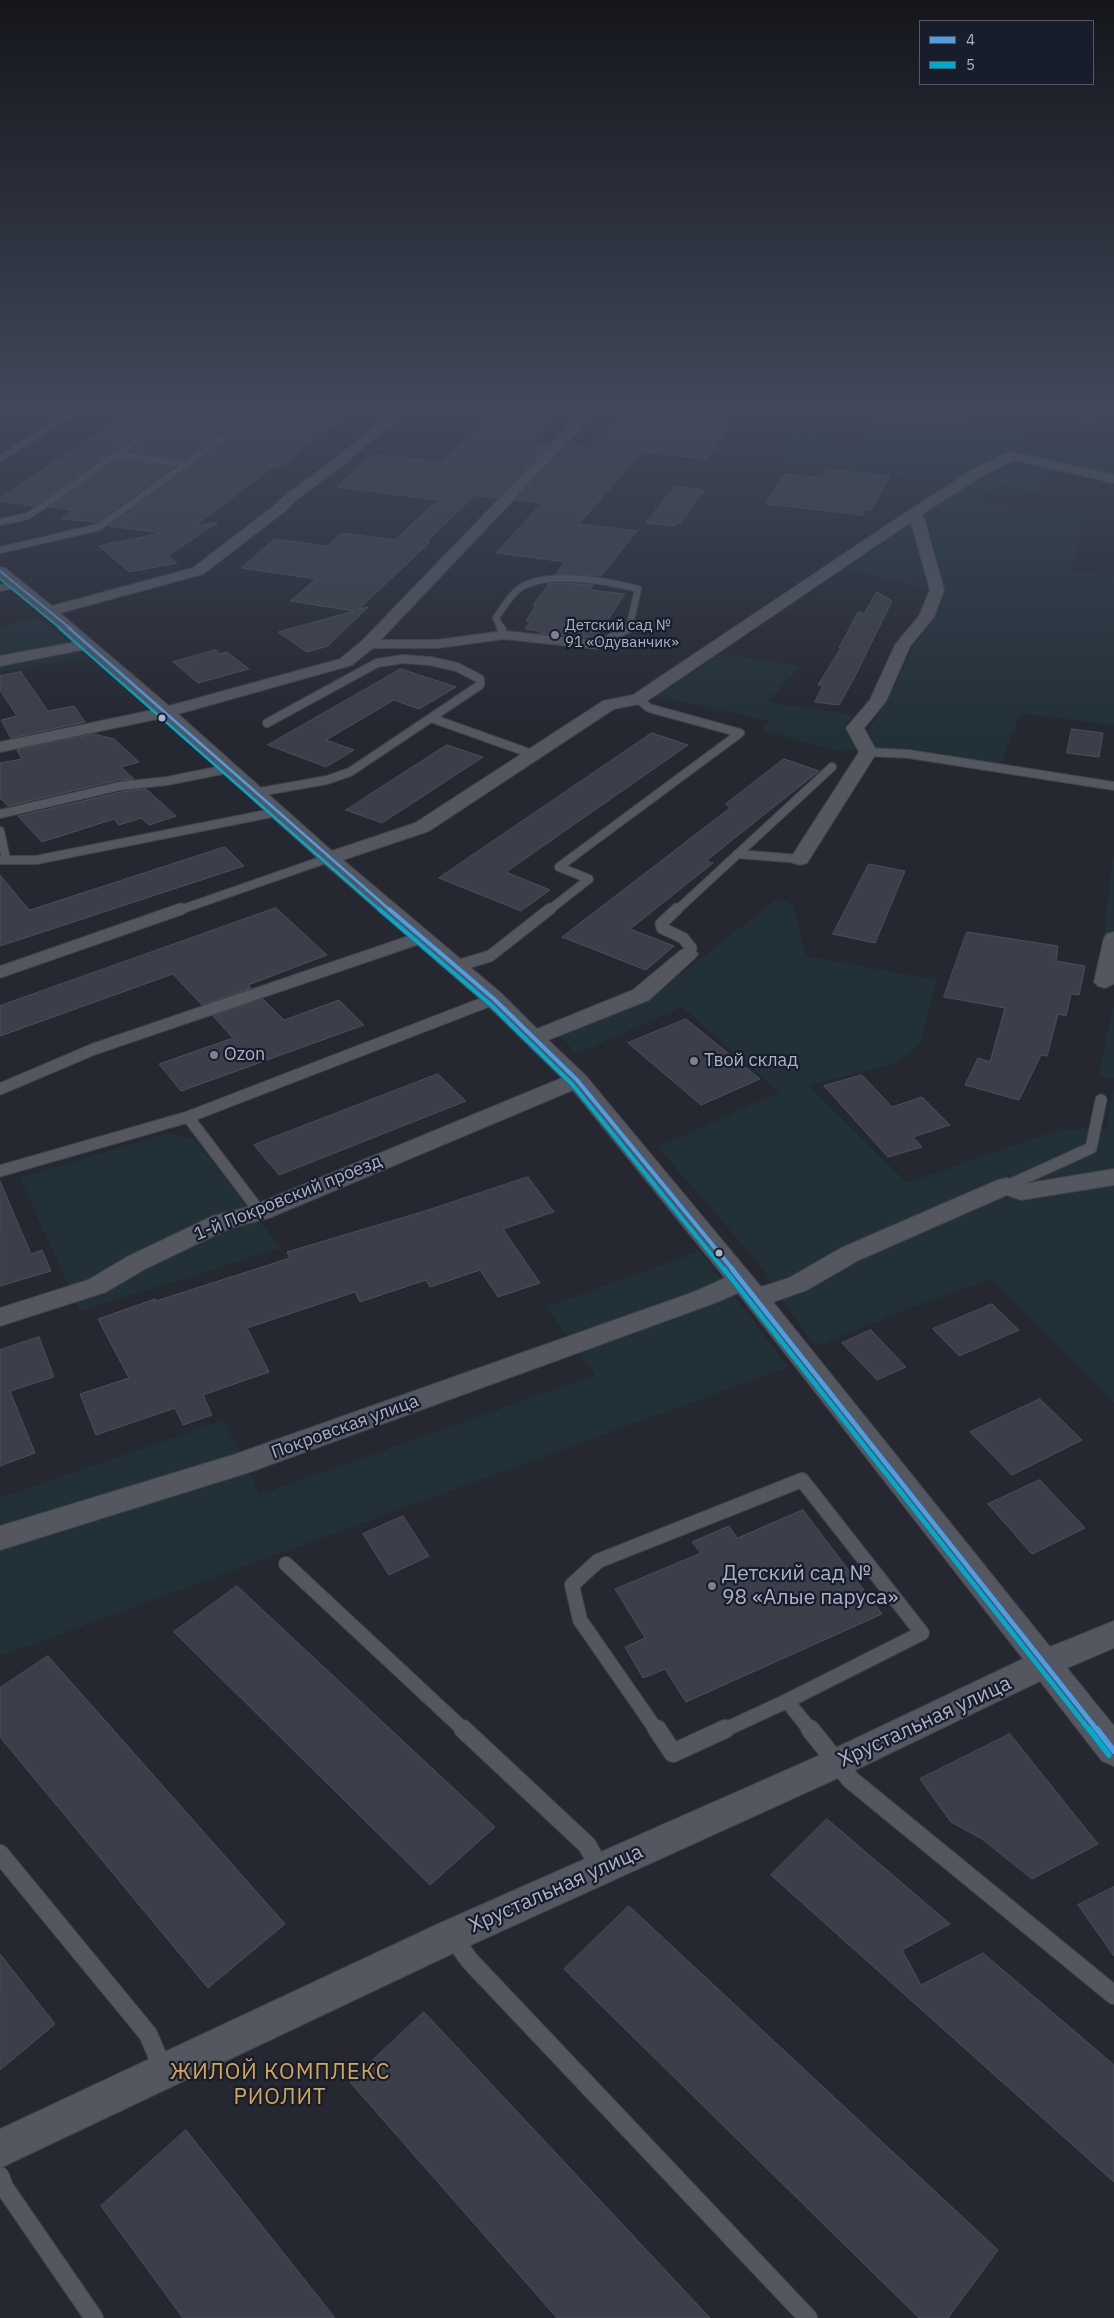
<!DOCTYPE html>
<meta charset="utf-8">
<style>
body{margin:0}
#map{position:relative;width:1114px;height:2318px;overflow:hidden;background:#252831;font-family:"IBM Plex Sans",sans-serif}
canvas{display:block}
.legend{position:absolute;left:919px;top:20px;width:175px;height:65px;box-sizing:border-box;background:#181d2c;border:1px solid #545869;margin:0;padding:6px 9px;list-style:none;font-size:15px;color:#adb1c5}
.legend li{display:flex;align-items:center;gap:10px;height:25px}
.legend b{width:25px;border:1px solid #545869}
</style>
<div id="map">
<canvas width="1114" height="2318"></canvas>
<ul class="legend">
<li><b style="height:6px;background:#4d9ee5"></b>4</li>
<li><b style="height:6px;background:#00a9ce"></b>5</li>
</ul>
</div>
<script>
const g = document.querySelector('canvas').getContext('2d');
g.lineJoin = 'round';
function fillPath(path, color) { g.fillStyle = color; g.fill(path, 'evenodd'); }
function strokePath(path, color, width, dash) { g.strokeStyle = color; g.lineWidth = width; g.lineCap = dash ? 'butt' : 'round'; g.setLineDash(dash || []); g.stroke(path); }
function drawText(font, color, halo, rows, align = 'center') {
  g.font = font + ' "IBM Plex Sans",sans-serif'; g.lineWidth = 4.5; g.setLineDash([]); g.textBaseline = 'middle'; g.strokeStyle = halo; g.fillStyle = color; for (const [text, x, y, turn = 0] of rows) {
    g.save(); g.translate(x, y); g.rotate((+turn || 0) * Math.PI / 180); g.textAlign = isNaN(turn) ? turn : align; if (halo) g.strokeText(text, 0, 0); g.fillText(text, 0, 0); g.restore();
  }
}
fillPath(new Path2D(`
 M841,408H904L921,412L1027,424L1015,443L1114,457V476L1014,454L999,457L952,481L778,462L779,450L791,437L866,445L874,422Z
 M1016,408H1107L1101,429Z
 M1017,460L1053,466L1041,493L997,485L972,501L1022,510L1039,509L1084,514L1072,571L1114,576V725L1021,713L1000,765L915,749H875L868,730L887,701L913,648L932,619L944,591L925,512C951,496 987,465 1017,460Z
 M912,524L927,581V588L845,569L907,525Z
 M39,618L87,657L0,672V627Z
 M719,654L801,666L767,702L854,715L844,728L857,748L840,752L761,730L769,721L656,696Z
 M1114,850V959L1102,949Z
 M778,898L793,905L806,956L937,980L921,1042L898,1063L808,1085L907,1183L1055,1131L1107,1128L1114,1087V1403L992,1279L907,1309L815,1347L759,1264L658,1147L779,1092L682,1007L576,1054L561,1036L650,998Z
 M1113,1008L1114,1009V1079L1098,1076Z
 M168,1133L195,1140L281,1248L80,1311L20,1178Z
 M700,1251L788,1367L0,1656V1498L224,1420L259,1495L595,1375L546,1307Z`), '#223037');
const building = new Path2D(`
 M136,408H175L34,506L0,501V498Z
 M189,408H256L185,459L130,452L187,412Z
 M269,408H354L281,466H274L195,526L218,522L168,556L177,563L129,572L99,546L161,533L109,526L267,412Z
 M501,408H565L530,442L550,444L498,498L475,495L427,541L430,542L359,609L368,607L328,646L307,652L278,632L354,611L290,601L316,579L241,568L275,539L327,546L342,533L395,540L438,500L337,487L372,454L440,462Z
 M628,409L733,422L707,459L642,452L579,524L637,531L601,576L556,574L565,562L496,553L542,503L516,500L567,446L590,448Z
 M117,460L173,467L97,522L61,519L73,510L49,507Z
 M827,469L890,476L871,510L866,509L863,515L766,504L784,474L823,478Z
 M675,486L705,490L680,523H676L673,526L646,523Z
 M562,583L593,585L590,590L625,594L596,638L539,633L540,631L525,629L531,621H526L536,606L533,605L549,584Z
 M877,592L892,601L853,680L839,705L815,702L823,685H818L841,648H839L858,612L864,613Z
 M216,650L220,654L227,652L249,669L198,683L173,662Z
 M401,669L456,687L419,709L394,700L326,740L354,750L326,767L268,745Z
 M21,672L48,711L74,706L85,722L11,738L1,720L17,716L0,690V676Z
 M1072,729L1103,733L1099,757L1067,753Z
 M652,733L688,745L506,872L550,890L521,911L439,878Z
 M94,734L114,739L139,762L121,767L134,779L119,780L8,806L0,798V763L22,759L17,750Z
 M447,745L483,757L382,823L346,810Z
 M784,759L819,771L706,861L713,863L630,929L674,946L646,970L562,937L730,808L726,804Z
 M146,789L176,816L149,825L141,818L119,825L114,819L42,842L18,816L121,792Z
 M225,847L244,866L0,946V875L29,910Z
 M869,864L905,871L875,943L833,934Z
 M276,908L327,955L248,985L251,988L202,1005L173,974L0,1036V1006Z
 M967,932L1058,946L1056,961L1085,966L1079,995L1071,994L1066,1016L1058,1014L1047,1056L1041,1055L1019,1100L965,1085L978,1058L990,1062L1005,1008L944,997Z
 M263,999L284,1020L339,1000L364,1025L181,1091L159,1064L233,1038L213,1016Z
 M686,1019L760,1079L701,1105L628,1043Z
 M438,1074L466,1101L279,1175L254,1145Z
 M862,1075L892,1107L922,1097L950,1125L913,1137L922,1147L888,1157L824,1086Z
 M528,1177L554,1212L503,1229L540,1283L498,1297L480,1270L430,1287L426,1280L360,1302L355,1292L247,1328L269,1372L203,1395L212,1415L183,1425L175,1408L96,1435L80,1394L129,1378L98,1319L155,1299L156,1301L290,1258L287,1252L425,1211Z
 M0,1181L31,1254L42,1250L51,1271L0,1286Z
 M992,1304L1019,1330L959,1356L933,1329Z
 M871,1330L906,1367L877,1380L842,1343Z
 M39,1337L54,1377L10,1391L35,1453L0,1466V1350Z
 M1040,1399L1082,1440L1012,1475L970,1432Z
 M1040,1480L1085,1528L1032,1554L988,1504Z
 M803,1510L882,1614L686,1702L665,1669L643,1678L625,1647L645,1638L615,1589L701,1553L692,1542L729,1526L737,1538Z
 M403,1516L429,1556L389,1575L363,1534Z
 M237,1586L495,1827L430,1885L174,1632Z
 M48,1656L285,1924L208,1988L0,1737V1688Z
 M1010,1734L1098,1844L1032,1879L982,1839L951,1822L920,1779Z
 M827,1819L950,1924L902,1950L921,1985L983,1953L1114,2065V2182L771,1875Z
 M1114,1887V1956L1078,1905Z
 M629,1906L998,2250L948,2318H919L564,1969Z
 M0,1954L55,2024L0,2070Z
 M424,2012L710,2318H557L350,2082Z
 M186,2130L335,2318H183L101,2206Z`);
fillPath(building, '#3c3f49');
strokePath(building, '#4c4f5a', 1);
const laneFar4 = new Path2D(`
 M916,408L967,413L978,410
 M115,455L187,464
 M0,459L79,408
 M0,522L28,516L184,408
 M0,550L99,527L264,408
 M0,588L16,584
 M501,629L496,618C503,608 510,595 520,588C548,570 608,581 638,589L629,629`);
const laneFar3 = new Path2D(`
 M501,628L504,635
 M504,635L598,645L629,628
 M368,644H437L504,635
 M431,718L532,754
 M868,752L909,754L1114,786
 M254,793L327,780L350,772L480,685V679L457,667L430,661L403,659L377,663L267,723
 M0,814L120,786L167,781L227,769
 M0,831L6,859
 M737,854L800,859
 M0,860H36L277,812
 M177,911L329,858
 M548,911L589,879L559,867L740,733L649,708L638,699
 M676,911L832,767`);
const laneFar2 = new Path2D(`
 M677,909L661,924L662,928L683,938L691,948L688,954
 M457,966L490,956L550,909
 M0,972L181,909
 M0,1089L94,1049L423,937
 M188,1117L494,999
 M0,1171L188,1117L260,1212
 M1007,1186L1091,1148L1101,1100`);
const laneFar1 = new Path2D(`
 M286,1564L465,1731
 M787,1701L811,1731
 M657,1731L580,1620L572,1585L598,1561L802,1480L922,1633L787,1701L722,1731`);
const lane = new Path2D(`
 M463,1729L587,1845L600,1868
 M657,1729L673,1753L725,1729
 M810,1729L851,1780L1114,1995
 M0,1854L148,2034L163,2069
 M453,1938L470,1961L808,2318
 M0,2176L4,2187L94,2318`);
const street = new Path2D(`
 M397,408H410L343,465L297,499L285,511L203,574L60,613L169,706L340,659L362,641L587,408H600L374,647L352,665L178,714L332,851L415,823L603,701L633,695L905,513L972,470L1007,453L1012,452L1114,475V483L1014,460L982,476L921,515L924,518L944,590L934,617L910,646L886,701L864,728L877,752L807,863L800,865L793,863L790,859L859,752L846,728L870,700L895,645L919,616L930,590L911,522L644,703L614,709L429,831L343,860L502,994L537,1029L633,990L681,950L688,948L695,950L698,954L695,958L649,1000L548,1040L585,1075L761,1287L789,1278L841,1248L998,1180L1007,1178L1023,1184L1114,1169V1185L1021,1200L1007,1195L859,1260L807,1290L773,1302L1050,1647L1114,1621V1648L1067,1668L1114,1726V1766L1102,1761L1040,1681L849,1773L464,1948L0,2168V2129L438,1924L825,1753L1023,1659L738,1293L712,1304L250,1472L0,1550V1526L233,1455L694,1292L725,1278L573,1090L269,1218L230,1228L145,1269L106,1292L0,1326V1308L88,1280L127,1257L213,1216L252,1206L562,1078L486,1004L322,862L162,718L0,752V742L153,710L86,649L0,666V656L76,642L0,578V567L5,568L52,606L193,568L275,505L288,493L334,460Z
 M973,408H985L982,413H974Z
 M1114,932V984L1105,988L1098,986L1094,982L1104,938L1107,934Z`);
strokePath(laneFar4, '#41434b', 8);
strokePath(laneFar3, '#41434b', 10);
strokePath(laneFar2, '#41434b', 13);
strokePath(laneFar1, '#41434b', 16);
strokePath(lane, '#41434b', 20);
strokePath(street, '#41434b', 2);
strokePath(laneFar4, '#545660', 6);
strokePath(laneFar3, '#545660', 8);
strokePath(laneFar2, '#545660', 11);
strokePath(laneFar1, '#545660', 14);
strokePath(lane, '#545660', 18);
fillPath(street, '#545660');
strokePath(new Path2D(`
 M0,571L71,629`), '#4d9ee5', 2);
strokePath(new Path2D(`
 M69,628L391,911`), '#4d9ee5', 2.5);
strokePath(new Path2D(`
 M389,909L494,999L577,1080L734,1271`), '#4d9ee5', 4);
strokePath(new Path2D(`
 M732,1269L1098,1731`), '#4d9ee5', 4.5);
strokePath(new Path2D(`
 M1097,1729L1114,1751`), '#4d9ee5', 5.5);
strokePath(new Path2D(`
 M0,579L61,629`), '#00a9ce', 2);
strokePath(new Path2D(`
 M59,628L381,911`), '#00a9ce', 2.5);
strokePath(new Path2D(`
 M379,909L490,1004L572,1084L725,1271`), '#00a9ce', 4);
strokePath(new Path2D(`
 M724,1269L1090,1731`), '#00a9ce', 4.5);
strokePath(new Path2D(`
 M1089,1729L1109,1755`), '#00a9ce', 5.5);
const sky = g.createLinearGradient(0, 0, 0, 732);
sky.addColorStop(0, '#14161b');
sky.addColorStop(0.56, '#40485a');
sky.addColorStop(1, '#40485a00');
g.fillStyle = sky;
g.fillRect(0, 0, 1114, 732);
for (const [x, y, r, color] of [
 [555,635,5,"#7d8191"],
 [162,718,4.5,"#adb1c5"],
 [214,1055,5,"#7d8191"],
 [694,1061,5,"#7d8191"],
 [719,1253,4.5,"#adb1c5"],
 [712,1586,5,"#7d8191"]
]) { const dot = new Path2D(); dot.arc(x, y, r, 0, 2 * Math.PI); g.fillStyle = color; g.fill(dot); strokePath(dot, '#181d2c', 2); }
drawText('15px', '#adb1c5', '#181d2c', [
 ["Детский сад №",565,626],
 ["91 «Одуванчик»",565,643]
], 'left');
drawText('18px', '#adb1c5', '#181d2c', [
 ["Ozon",224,1055],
 ["Твой склад",704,1061]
], 'left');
drawText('18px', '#adb1c5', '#181d2c', [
 ["1-й Покровский проезд",288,1198,-22],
 ["Покровская улица",345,1427,-20]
]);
drawText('21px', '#adb1c5', '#181d2c', [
 ["Детский сад №",722,1574],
 ["98 «Алые паруса»",722,1598]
], 'left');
drawText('21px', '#adb1c5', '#181d2c', [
 ["Хрустальная улица",925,1722,-25],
 ["Хрустальная улица",556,1889,-24]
]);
g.letterSpacing = '1px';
drawText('22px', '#d6a657', '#181d2c', [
 ["ЖИЛОЙ КОМПЛЕКС",280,2073],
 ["РИОЛИТ",280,2098]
]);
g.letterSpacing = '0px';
</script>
